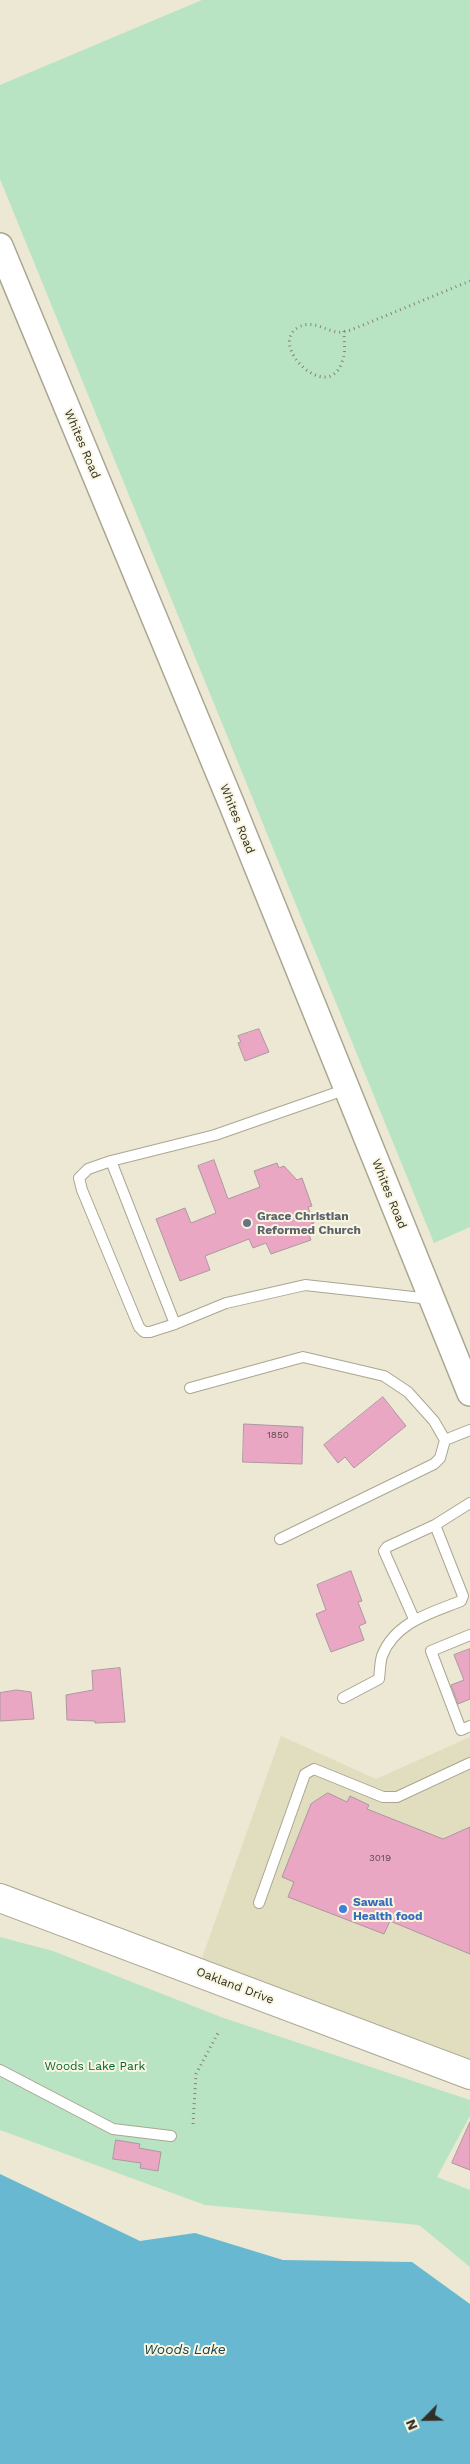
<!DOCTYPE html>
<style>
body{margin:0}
#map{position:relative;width:470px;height:2464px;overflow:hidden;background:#ece8d3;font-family:"Work Sans",sans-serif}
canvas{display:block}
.north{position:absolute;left:400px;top:2394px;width:50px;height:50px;-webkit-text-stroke:4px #f9f6e0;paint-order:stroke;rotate:247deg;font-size:14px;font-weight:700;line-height:20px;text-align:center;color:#313027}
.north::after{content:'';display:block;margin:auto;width:18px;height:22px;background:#313027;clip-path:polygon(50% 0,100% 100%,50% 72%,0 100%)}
</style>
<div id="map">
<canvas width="470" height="2464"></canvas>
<div class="north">N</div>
</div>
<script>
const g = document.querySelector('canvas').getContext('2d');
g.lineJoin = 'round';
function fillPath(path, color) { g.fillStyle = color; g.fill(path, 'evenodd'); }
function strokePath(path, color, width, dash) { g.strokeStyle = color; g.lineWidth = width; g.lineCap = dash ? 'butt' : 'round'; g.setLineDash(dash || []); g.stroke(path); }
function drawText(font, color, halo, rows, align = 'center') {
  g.font = font + ' "Work Sans",sans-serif'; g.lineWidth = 4; g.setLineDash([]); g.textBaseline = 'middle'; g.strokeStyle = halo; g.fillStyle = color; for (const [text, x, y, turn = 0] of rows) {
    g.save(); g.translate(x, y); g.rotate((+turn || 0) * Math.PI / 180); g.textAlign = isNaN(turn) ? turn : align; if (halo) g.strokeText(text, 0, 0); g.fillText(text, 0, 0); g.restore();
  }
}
fillPath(new Path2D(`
 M281,1736L376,1779L470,1737V2061L201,1961Z`), '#e1ddbf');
fillPath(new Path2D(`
 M202,0H470V1227L434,1243L0,179V85Z
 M0,1937L53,1951L221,2017L470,2100V2116L437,2177L470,2190V2267L419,2225L205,2205L0,2130Z`), '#b9e4c4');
fillPath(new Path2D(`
 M0,2174L140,2241L195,2233L283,2260L412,2262L470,2304V2464H0Z`), '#69b8d1');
const building = new Path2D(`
 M259,1029L269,1052L245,1061L238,1043L241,1042L238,1036Z
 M214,1160L228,1199L260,1187L254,1171L277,1163L279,1168L284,1166L297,1180L302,1178L312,1206L308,1207L314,1223L311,1224L312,1227L309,1228L310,1231L308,1232L311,1240L271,1254L266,1243L253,1248L249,1239L205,1256L210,1270L180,1281L156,1219L185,1208L191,1223L216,1213L198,1166Z
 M383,1397L406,1426L354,1468L345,1457L338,1463L324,1445Z
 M244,1424L303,1427L302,1464L243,1462Z
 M351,1571L362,1601L358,1602L366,1623L359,1626L364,1640L331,1652L316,1614L326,1610L317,1585Z
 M470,1649V1699L458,1704L451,1685L464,1680L454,1655Z
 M120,1668L125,1722L95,1723V1721L67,1720L66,1695L93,1690L92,1671Z
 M17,1690L31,1692L34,1719L0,1721V1693Z
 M328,1793L347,1802L350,1796L369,1805L367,1809L443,1839L470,1827V1954L390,1921L384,1934L288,1897L294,1882L282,1877L311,1804Z
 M470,2122V2170L452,2163Z
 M116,2140L140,2144L139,2148L161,2152L158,2171L140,2168L141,2163L113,2159Z`);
fillPath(building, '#e9a7c4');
strokePath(building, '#ad97a0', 1);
const service = new Path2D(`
 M347,1089L215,1135L111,1161L88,1169L79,1178L82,1190L139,1327L144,1332H150L175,1324L226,1303L305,1285L431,1299
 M111,1161L175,1324
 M190,1388L303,1357L384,1376L408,1392L434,1421L445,1440L440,1458L434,1464L280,1539
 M445,1440L470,1430
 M414,1619L384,1551L387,1547L435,1525L470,1503
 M470,1635L431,1651L461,1730L470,1726
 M343,1698L379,1679C380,1672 380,1662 382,1656C395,1622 431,1613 461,1601L463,1596L435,1525
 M259,1903L305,1774L314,1769L383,1797H397L470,1763
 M0,2070L113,2129L171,2136`);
const tertiary = new Path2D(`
 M0,246L232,805L470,1393`);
const secondary = new Path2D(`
 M0,1898L470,2075`);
strokePath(service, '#aaa692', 12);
strokePath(tertiary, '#aaa692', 28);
strokePath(secondary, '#aaa692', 30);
strokePath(new Path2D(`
 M344,331C344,342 346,352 342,362C328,405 266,344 299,327C312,320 323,329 336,332C340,333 346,331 351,330L470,281
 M193,2124L196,2074L218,2033`), '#868476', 3, [1, 4]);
strokePath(service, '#fff', 10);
strokePath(tertiary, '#fff', 25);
strokePath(secondary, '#fff', 28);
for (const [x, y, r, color] of [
 [247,1223,5,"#6b7280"],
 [343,1909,5,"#3f7fe0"]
]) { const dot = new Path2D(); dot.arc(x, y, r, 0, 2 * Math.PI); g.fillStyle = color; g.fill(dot); strokePath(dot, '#f9f6e0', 2); }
drawText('10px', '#5f4e4e', null, [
 ["1850",278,1435],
 ["3019",380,1858]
]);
drawText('12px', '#313027', '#f9f6e0', [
 ["Whites Road",82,444,67],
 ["Whites Road",237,819,68],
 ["Whites Road",389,1194,68],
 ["Oakland Drive",235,1986,21]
]);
drawText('bold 12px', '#5b616d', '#f9f6e0', [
 ["Grace Christian",257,1216],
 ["Reformed Church",257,1230]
], 'left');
drawText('bold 12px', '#366cbe', '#f9f6e0', [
 ["Sawall",353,1902],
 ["Health food",353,1916]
], 'left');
drawText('12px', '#006532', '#f9f6e0', [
 ["Woods Lake Park",95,2066]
]);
drawText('italic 14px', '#1b414c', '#f9f6e0', [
 ["Woods Lake",185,2350]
]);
</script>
